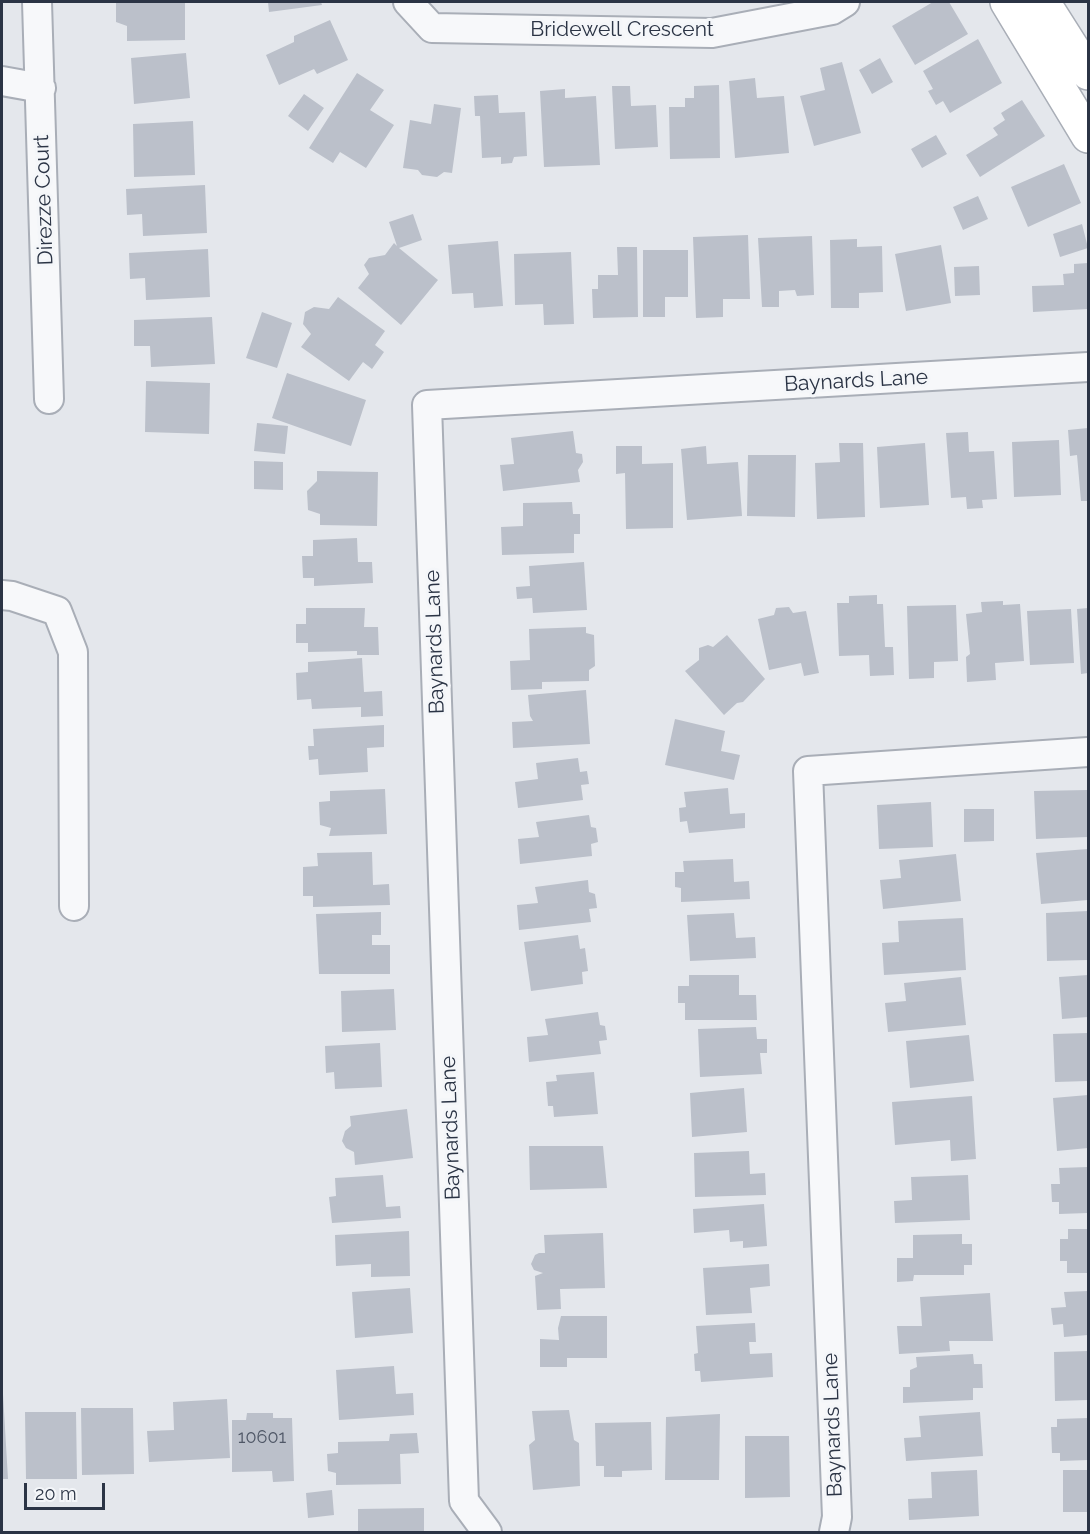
<!DOCTYPE html>
<style>
body{margin:0}
#map{position:relative;width:1090px;height:1534px;overflow:hidden;background:#e4e7ec;font-family:Raleway,sans-serif}
canvas{display:block}
.frame{position:absolute;inset:0;border:3px solid #2b3445;pointer-events:none}
.scale{position:absolute;left:24px;top:1483px;width:81px;height:27px;box-sizing:border-box;border:3px solid #2b3445;border-top:0;padding-left:8px;font-size:18px;line-height:21px;white-space:nowrap;color:#2b3445;-webkit-text-stroke:4px #f4f6f9;paint-order:stroke}
</style>
<div id="map">
<canvas width="1090" height="1534"></canvas>
<div class="frame"></div>
<div class="scale">20 m</div>
</div>
<script>
const g = document.querySelector('canvas').getContext('2d');
g.lineJoin = 'round';
function fillPath(path, color) { g.fillStyle = color; g.fill(path, 'evenodd'); }
function strokePath(path, color, width, dash) { g.strokeStyle = color; g.lineWidth = width; g.lineCap = dash ? 'butt' : 'round'; g.setLineDash(dash || []); g.stroke(path); }
function drawText(font, color, halo, rows, align = 'center') {
  g.font = font + ' Raleway,sans-serif'; g.lineWidth = 6; g.setLineDash([]); g.textBaseline = 'middle'; g.strokeStyle = halo; g.fillStyle = color; for (const [text, x, y, turn = 0] of rows) {
    g.save(); g.translate(x, y); g.rotate((+turn || 0) * Math.PI / 180); g.textAlign = isNaN(turn) ? turn : align; if (halo) g.strokeText(text, 0, 0); g.fillText(text, 0, 0); g.restore();
  }
}
fillPath(new Path2D(`
 M116,2H185V40L127,41V26L116,22Z
 M268,2H321L322,5L269,12Z
 M933,2H949L968,34L915,65L892,26Z
 M330,20L348,60L317,74L314,69L279,85L266,55L294,42V36Z
 M978,39L1002,83L950,113L943,101L936,105L928,91L933,89L923,71Z
 M186,53L190,98L134,104L131,58Z
 M880,58L893,82L872,94L859,70Z
 M842,62L861,133L814,146L800,96L825,90L820,68Z
 M357,73L384,90L370,110L394,125L366,168L340,152L333,163L309,148Z
 M755,78L757,98L784,96L789,153L735,158L729,81Z
 M719,85L720,158L670,159L669,107H685V98H694V86Z
 M612,86H630L631,106L656,105L658,147L615,149Z
 M565,89V98L596,96L600,165L544,167L540,91Z
 M304,94L324,108L308,131L288,116Z
 M498,95L499,113L525,112L527,156L514,157L512,163L501,164V157L482,158L480,116H475L474,96Z
 M1022,100L1045,136L980,177L966,155L998,135L993,128L1005,120L1001,113Z
 M434,104L461,108L452,173L444,172L437,177L422,175L418,170L403,168L410,120L431,124Z
 M193,121L195,175L134,177L133,124Z
 M936,135L947,154L922,168L911,149Z
 M1064,164L1081,203L1028,227L1011,187Z
 M205,185L207,233L143,236L142,214L127,215L126,189Z
 M978,196L988,219L963,230L953,207Z
 M413,214L422,240L399,248L438,280L401,325L358,288L369,274L364,265L369,258L385,255L394,243L397,246L389,222Z
 M1082,224L1088,248L1060,257L1053,234Z
 M748,235L750,299H723V317L696,318L693,237Z
 M812,236L814,295L797,296L795,290L779,291V307H762L758,238Z
 M857,239V247L882,246L883,292L859,293V308H831L830,240Z
 M498,241L503,306L474,308L473,293L452,294L448,245Z
 M941,245L951,303L906,311L895,254Z
 M617,247H637L638,317L593,318L592,289H598V275H618Z
 M208,249L210,297L146,300L145,278L130,279L129,253Z
 M643,250H688V297H665V317H643Z
 M571,252L574,324L544,325L543,304L515,305L514,254Z
 M1088,263V309L1033,312L1032,286L1064,285L1063,274L1074,273V264Z
 M979,266L980,295L955,296L954,267Z
 M338,297L385,331L375,345L384,352L372,369L363,362L349,381L301,347L311,334L303,324L305,312L314,307L329,309Z
 M262,312L292,323L277,368L246,358Z
 M212,317L215,364L151,367L150,346H134V320Z
 M287,373L366,400L351,446L272,418Z
 M146,381L210,383L209,434L145,432Z
 M257,423L288,426L285,454L254,451Z
 M1088,428V501H1081L1077,455L1070,456L1068,430Z
 M573,431L576,453L582,454L583,462L578,470L580,482L503,491L500,465L514,464L511,438Z
 M968,432L969,452L994,451L997,499L982,500L983,508L967,509L966,497L951,498L946,433Z
 M1059,440L1061,495L1014,497L1012,442Z
 M839,443H863L865,517L817,519L815,463L840,462Z
 M925,443L929,505L880,508L877,447Z
 M616,446H642V464L673,463V528L626,529L625,473L616,474Z
 M706,446L707,464L738,462L742,516L687,520L681,449Z
 M748,455H796L795,517L747,516Z
 M254,461L283,462V490L254,489Z
 M317,471L378,472L377,526L320,525V514L308,510L307,491L317,481Z
 M572,502L573,514H580V534H574V553L502,555L501,527L523,526V503Z
 M357,538L358,562H372L373,583L314,586V578H303L302,556H313V540Z
 M584,562L587,610L533,613L532,598L517,599L516,587L530,586L529,566Z
 M877,595V604H883L885,647H893L894,675L870,676L869,655L839,656L837,603H849V596Z
 M1003,601V605L1020,604L1024,661L995,663L996,680L967,682L966,657L970,654L966,614L982,612L981,602Z
 M956,605L958,661L934,662V678L909,679L907,606Z
 M789,607L793,613L806,611L819,673L804,676L801,663L769,670L758,619L774,615L776,608Z
 M306,608H365L364,627H378L379,655H357V651L308,652V643H296V624H306Z
 M1088,608V673L1081,674L1077,609Z
 M1071,609L1074,663L1030,665L1027,611Z
 M586,627V633L594,635L595,666L589,670V681L542,682V689L511,690L510,661L530,660L529,629Z
 M727,635L765,679L743,702L737,703L724,715L685,671L699,660V648L708,645L713,647Z
 M362,658L364,692L382,691L383,716L361,717V707L312,709L311,699L297,700L296,673L308,672V662Z
 M586,690L590,744L513,748L512,722L533,721L530,716L528,695Z
 M675,719L725,731L721,751L740,755L734,780L665,765Z
 M384,725V747L367,748L368,772L319,775L318,759L309,760L308,746H314L313,729Z
 M578,758L580,772L587,771L589,784L581,785L583,800L518,808L515,782L538,779L536,763Z
 M728,788L730,814L745,813V828L689,833L687,821L680,822L679,808L686,807L684,792Z
 M385,789L387,834L329,836L331,828L320,825L319,802L330,801V791Z
 M1088,790V837L1036,839L1034,791Z
 M931,802L933,847L879,849L877,805Z
 M964,809H994V841L964,842Z
 M589,815L591,827L596,828L598,842L591,844L592,856L520,864L518,839L539,837L536,822Z
 M1088,849V900L1041,904L1036,853Z
 M372,852L373,885L389,884L390,905L313,907V896H303V867L318,866L317,853Z
 M956,854L961,901L883,909L880,880L901,878L899,860Z
 M733,859L734,882L749,881L750,899L681,902V888L675,887V872H684L683,861Z
 M588,880L589,892L595,894L597,908L589,909L591,922L519,930L517,905L538,903L535,887Z
 M1088,911V960L1047,961L1046,913Z
 M381,912V935H372V945H390V974H319L316,914Z
 M734,913L736,938L755,937L756,958L690,961L687,915Z
 M963,918L966,970L884,975L882,943L899,942L898,921Z
 M578,935L580,949L585,948L588,971L582,972L583,984L531,991L524,942Z
 M689,975H739V995H756L757,1020H685V1003H678V986H689Z
 M1088,975V1017L1062,1019L1059,977Z
 M961,977L966,1025L888,1032L885,1003L906,1001L904,983Z
 M394,989L396,1030L342,1032L341,991Z
 M598,1012L600,1025L605,1026L607,1040L599,1041L601,1054L529,1062L527,1037L548,1035L545,1019Z
 M756,1027L757,1039H767V1053H760L762,1074L700,1077L698,1029Z
 M1088,1033V1081L1055,1082L1053,1034Z
 M969,1035L974,1081L910,1088L906,1041Z
 M380,1043L382,1087L335,1089L334,1072L326,1073L325,1046Z
 M594,1072L598,1114L554,1117L553,1106H548L546,1082L557,1081L556,1075Z
 M744,1088L747,1132L692,1137L690,1093Z
 M1088,1095V1148L1057,1151L1053,1098Z
 M972,1096L976,1159L951,1161L950,1140L895,1145L892,1102Z
 M407,1109L413,1158L355,1165L354,1152L346,1148L342,1141L345,1131L351,1126L350,1116Z
 M529,1146H603L607,1188L530,1190Z
 M749,1151L750,1174L765,1173L766,1195L695,1197L694,1153Z
 M1088,1167V1213L1059,1214V1202H1052L1051,1184H1060L1059,1168Z
 M383,1175L386,1207L400,1206L401,1218L332,1223L329,1197L336,1196L335,1178Z
 M968,1175L970,1220L895,1223L894,1201L912,1200L911,1177Z
 M764,1204L767,1246L743,1248V1241L730,1242L729,1230L694,1233L693,1209Z
 M1068,1229H1088V1273H1067V1261H1060V1239H1068Z
 M409,1231L410,1276L371,1277V1264L336,1266L335,1235Z
 M603,1233L605,1288L560,1289L561,1309L537,1310L535,1276L543,1273L534,1270L531,1264L535,1255L539,1253H545L544,1235Z
 M962,1234V1244H972V1265H964V1275H914L913,1281L897,1282V1258H913V1235Z
 M769,1264L770,1286L750,1288L752,1313L706,1315L703,1268Z
 M410,1288L413,1333L355,1338L352,1292Z
 M1088,1291V1335L1064,1337L1063,1324L1053,1325L1051,1308L1066,1307L1064,1292Z
 M990,1293L993,1341H949L950,1351L899,1354L897,1326H922L920,1297Z
 M561,1316H607V1358H567V1367H540V1339L559,1340L558,1328Z
 M755,1323L756,1342H749L750,1354L772,1353L773,1377L701,1382L700,1371H695L694,1354L698,1353L696,1326Z
 M1088,1351V1400L1055,1401L1054,1352Z
 M973,1354L974,1364H982L983,1388H973V1400L903,1403V1387H910V1370L917,1367L916,1357Z
 M394,1366L396,1394L413,1393L414,1415L339,1420L336,1370Z
 M2,1394H3L8,1479H2Z
 M227,1399L230,1458L149,1462L147,1431L174,1430L173,1402Z
 M81,1408H133L134,1474L82,1475Z
 M569,1410L574,1440L579,1443L580,1486L533,1490L529,1445L535,1440L532,1411Z
 M25,1412H76L77,1479H26Z
 M980,1412L983,1456L906,1461L904,1438L921,1437L919,1416Z
 M247,1413H273V1418H292L294,1481L273,1482L272,1471L232,1472V1420H246Z
 M720,1414L719,1480H665L666,1417Z
 M1088,1418V1460L1060,1461V1453H1052L1051,1427H1057V1419Z
 M651,1422L652,1470L622,1471V1477H604V1466H596L595,1423Z
 M417,1433L419,1453L400,1454L401,1484L336,1485V1473L328,1471L327,1454L338,1453V1442L389,1441L390,1434Z
 M745,1436H789L790,1497L745,1498Z
 M977,1470L979,1516L909,1520L908,1499L932,1498L931,1472Z
 M1063,1470H1088V1512H1063Z
 M332,1490L334,1515L308,1518L306,1493Z
 M424,1508V1532H358V1509Z`), '#bbc0ca');
const street = new Path2D(`
 M37,2L49,399
 M408,2L432,28L712,33L832,10L845,2
 M2,81L41,88
 M2,595L12,596L57,611L73,652L74,906
 M487,1532L464,1501L427,405L1088,367
 M834,1532L837,1517L808,771L1088,752`);
const secondary = new Path2D(`
 M1007,2L1088,136
 M1043,2L1088,73`);
strokePath(street, '#a9aeb7', 32);
strokePath(secondary, '#a9aeb7', 36);
strokePath(street, '#f7f8fa', 28);
strokePath(secondary, '#fff', 33);
drawText('18px', '#4f5766', null, [
 ["10601",262,1438]
]);
drawText('21px', '#2b3445', '#f4f6f9', [
 ["Bridewell Crescent",622,30],
 ["Direzze Court",44,200,-92],
 ["Baynards Lane",856,381,-3],
 ["Baynards Lane",435,642,-92],
 ["Baynards Lane",451,1128,-92],
 ["Baynards Lane",833,1425,-92]
]);
</script>
